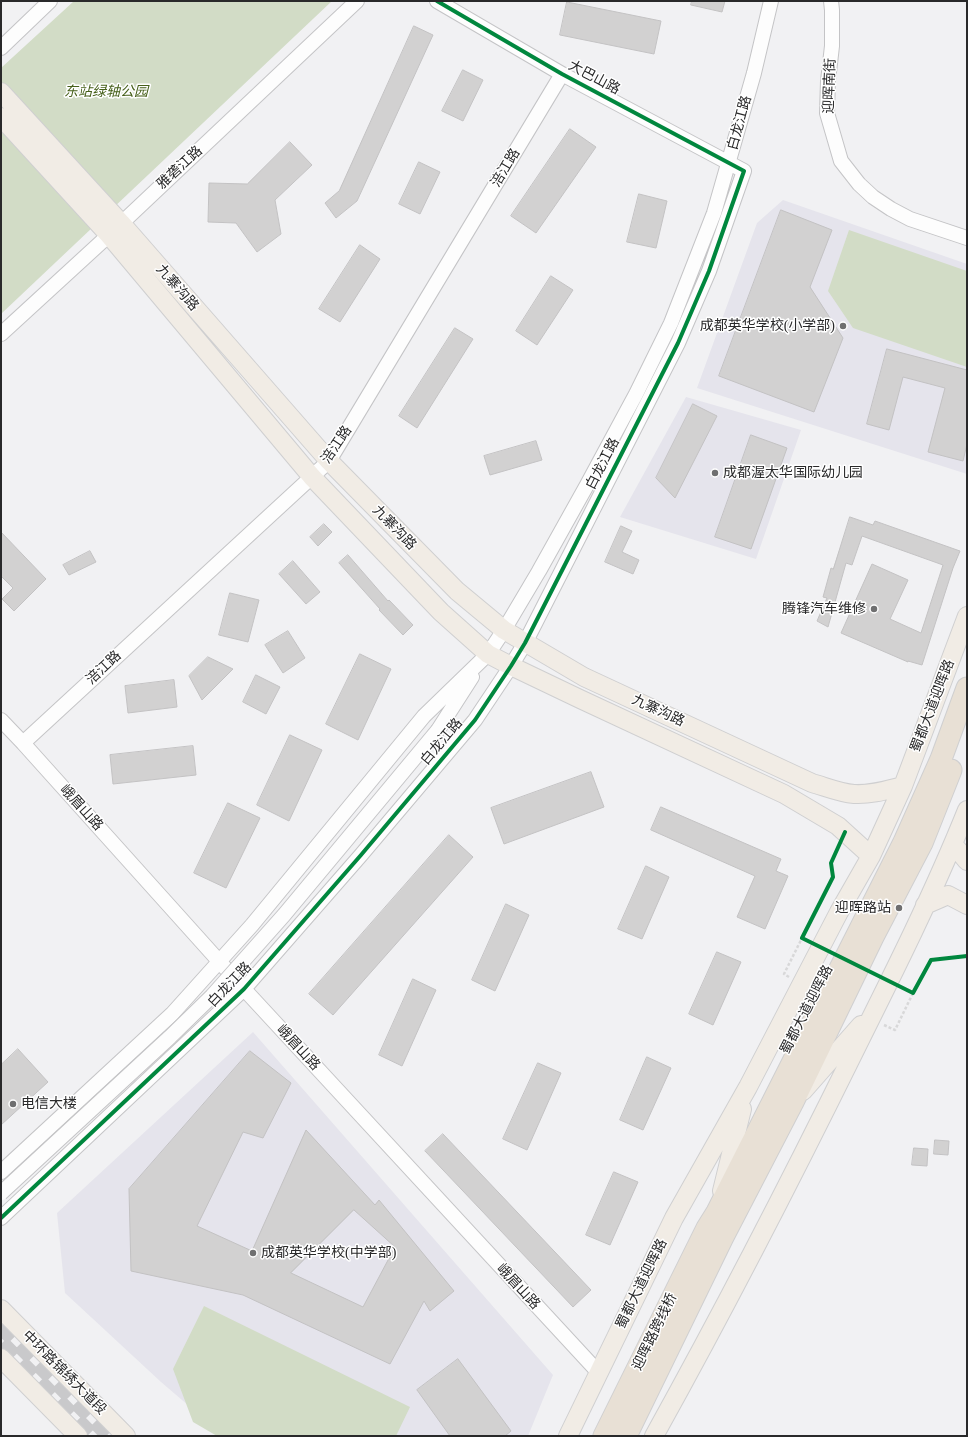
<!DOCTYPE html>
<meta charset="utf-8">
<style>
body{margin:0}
#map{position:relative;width:968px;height:1437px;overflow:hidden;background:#f1f1f3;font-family:"Times New Roman",serif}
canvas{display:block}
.frame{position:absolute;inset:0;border:2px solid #29292a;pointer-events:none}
</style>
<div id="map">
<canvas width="968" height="1437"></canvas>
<div class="frame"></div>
</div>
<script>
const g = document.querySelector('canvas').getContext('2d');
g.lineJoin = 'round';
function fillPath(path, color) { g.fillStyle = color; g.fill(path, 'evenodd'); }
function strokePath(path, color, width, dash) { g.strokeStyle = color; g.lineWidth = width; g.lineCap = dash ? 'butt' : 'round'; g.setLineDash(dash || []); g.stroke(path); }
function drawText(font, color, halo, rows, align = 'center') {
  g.font = font + ' "Times New Roman","Noto Sans SC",serif'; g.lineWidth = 3; g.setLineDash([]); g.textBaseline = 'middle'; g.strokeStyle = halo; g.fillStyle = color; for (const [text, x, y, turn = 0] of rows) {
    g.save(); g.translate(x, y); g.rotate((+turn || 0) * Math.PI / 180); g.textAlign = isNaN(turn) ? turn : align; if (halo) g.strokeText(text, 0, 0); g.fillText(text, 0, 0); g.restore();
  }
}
fillPath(new Path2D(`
 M783,200L967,264V474L697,388L757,223Z
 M686,397L801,430L756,559L620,517Z
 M253,1032L553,1375L528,1436H224L161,1382L65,1293L57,1213Z`), '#e5e4ec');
fillPath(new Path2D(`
 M74,1H332L1,314V68Z
 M849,230L967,271V367L853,328L828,291Z
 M204,1306L410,1407L396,1436H217L193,1422L173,1369Z`), '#d2dcc6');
const building = new Path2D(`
 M692,1H725L722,12L691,5Z
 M567,2L661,21L654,54L560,35Z
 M414,26L433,35L357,201L336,218L325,203L339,191Z
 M463,70L483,80L463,121L442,111Z
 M570,129L596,147L536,233L511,216Z
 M290,142L312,165L275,200L281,234L257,252L236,223L208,222L209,183L247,184Z
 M419,162L440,172L420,214L399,204Z
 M639,194L667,201L656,248L627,242Z
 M781,210L832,230L810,287L843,338L814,412L719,376Z
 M360,245L380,259L340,322L319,309Z
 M551,276L573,290L537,345L516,331Z
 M455,328L473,339L417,428L399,416Z
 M887,349L967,370V444L963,461L928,452L945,388L903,377L889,430L867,424Z
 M693,404L717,416L675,498L656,478Z
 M751,435L787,448L751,549L715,537Z
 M536,441L542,460L490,475L484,456Z
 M850,517L873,525L875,521L960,551L953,568L922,665L908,661V662L841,633L872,564L908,580L890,619L921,633L943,565L862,536L852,565L846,563L828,627L817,621L827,598L823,597L831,568L833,569Z
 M324,524L332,532L318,546L310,537Z
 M621,526L632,531L622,552L639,560L633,574L605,562Z
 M1,532L46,579L14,611L2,599L13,588L1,576Z
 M90,551L96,562L69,575L63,565Z
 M348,555L388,601L389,600L413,625L403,635L379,610L380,609L339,563Z
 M293,561L320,592L306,604L279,574Z
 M230,593L259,600L248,642L219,635Z
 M288,631L305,658L283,673L265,645Z
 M360,654L391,669L358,740L326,724Z
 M208,657L233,669L202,700L189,676Z
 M256,675L280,687L266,714L243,702Z
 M174,680L177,707L128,713L125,686Z
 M290,735L322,750L289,821L257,805Z
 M193,746L196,775L113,784L110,755Z
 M591,772L604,807L504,844L491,808Z
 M228,803L260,818L226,888L194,873Z
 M661,807L781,859L776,871L788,876L765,929L737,917L755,876L651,830Z
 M449,835L473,857L333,1015L309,994Z
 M646,866L669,877L642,939L618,929Z
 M506,904L529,915L495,991L472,980Z
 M717,952L741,962L713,1025L689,1014Z
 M413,979L436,990L402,1066L379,1055Z
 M18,1049L48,1082L1,1125V1065Z
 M250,1051L291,1083L263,1138L243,1132L197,1226L252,1251L306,1130L375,1205L379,1200L454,1291L430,1311L424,1301L390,1364L243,1295L131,1271L129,1189ZM354,1210L395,1247L363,1307L291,1273Z
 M647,1057L671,1068L643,1130L620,1120Z
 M538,1063L561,1073L527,1150L503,1139Z
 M443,1134L591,1290L573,1307L425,1151Z
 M935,1140L949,1141L948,1155L934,1154Z
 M914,1148L928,1149L927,1166L912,1165Z
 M614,1172L638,1182L610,1245L586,1235Z
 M458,1359L511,1431L505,1436H450L417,1390Z`);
fillPath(building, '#d2d1d1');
strokePath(building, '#c3c2c3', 1);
strokePath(new Path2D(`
 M1,1325L111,1436
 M1,1344L91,1436`), '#c9c9cb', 18, [18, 9]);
const minor = new Path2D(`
 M831,1L832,10V46L828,81L827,113L841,161L859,184L873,197L891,209L910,219L967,238
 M1,48L50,1
 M1,334L109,235L357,1
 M1,720L23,743L244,989L599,1373
 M438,730L472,677
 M23,743L329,461L562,74
 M1,1172L172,1014L252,925L424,716L488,654L504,630L539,571L587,485L636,394L671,323L714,213L754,73L771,1
 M1,1218L244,989L361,855L475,720L511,666L525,643L678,343L709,271L744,171L562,74L437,1`);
const major = new Path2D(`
 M1,92L121,223L329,461L457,591L504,630L584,677L812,783C826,787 840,793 854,794C871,795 887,790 903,786
 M1,117L109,235L312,477L441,612L488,654L511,666L580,699L784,794L838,826L871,856
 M953,844L967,861
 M925,905L948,895L967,905
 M803,1091L861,1025
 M722,1191L742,1109
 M1,1309L126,1436
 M1,1358L78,1436
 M568,1436L674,1218L748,1087L839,912L871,856L903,786L967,616
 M654,1436C724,1310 790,1182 854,1052C894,972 934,892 967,810`);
const highway = new Path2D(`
 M604,1436L707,1228L717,1212L904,842L941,759L967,688
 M626,1436L723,1237L793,1102L873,937L922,843L951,770`);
strokePath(minor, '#c4c4c6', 16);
strokePath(major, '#cfcfd0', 20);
strokePath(highway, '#cfcfd0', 23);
strokePath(new Path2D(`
 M789,977L784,974L802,938
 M884,1025L895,1030L913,993`), '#d8d8d9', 2.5, [3, 2]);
strokePath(minor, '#fdfdfd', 14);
strokePath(major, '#f1ece5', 18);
strokePath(highway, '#e8e0d5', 21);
const minorBridge = new Path2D(`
 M1,1193L170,1037L212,996L284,915L438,730`);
strokePath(minorBridge, '#c4c4c6', 16, []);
strokePath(minorBridge, '#fdfdfd', 14);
strokePath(new Path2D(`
 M845,832L831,863L833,877L802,938L913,993L931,960L967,956
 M1,1218L244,989L361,855L475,720L511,666L525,643L678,343L709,271L744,171L562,74L437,1`), '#00873e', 4);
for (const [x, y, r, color] of [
 [843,326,4,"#6f6f70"],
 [715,473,4,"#6f6f70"],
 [874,609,4,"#6f6f70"],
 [899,908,4,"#6f6f70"],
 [13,1104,4,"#6f6f70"],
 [253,1253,4,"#6f6f70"]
]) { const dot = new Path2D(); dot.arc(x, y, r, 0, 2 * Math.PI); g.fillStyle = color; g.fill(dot); strokePath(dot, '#fff', 1.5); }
drawText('14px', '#29292a', '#fff', [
 ["大巴山路",594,78,28],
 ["迎晖南街",830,86,-88],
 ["白龙江路",740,123,-75],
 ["雅砻江路",180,168,-43],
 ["涪江路",506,168,-59],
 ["九寨沟路",177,288,49],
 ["涪江路",337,445,-56],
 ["白龙江路",603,464,-63],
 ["九寨沟路",394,528,46],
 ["涪江路",104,668,-43],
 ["蜀都大道迎晖路",933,706,-69],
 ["九寨沟路",658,711,25],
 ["白龙江路",442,742,-50],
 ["峨眉山路",81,808,48],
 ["白龙江路",230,985,-46],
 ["蜀都大道迎晖路",807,1010,-63],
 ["峨眉山路",298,1048,47],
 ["蜀都大道迎晖路",642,1284,-64],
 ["峨眉山路",518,1287,47],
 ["迎晖路跨线桥",655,1332,-64],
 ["中环路锦绣大道段",64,1373,45]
]);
drawText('italic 14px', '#46601a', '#fff', [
 ["东站绿轴公园",106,92]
]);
drawText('14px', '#29292a', '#fff', [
 ["成都英华学校(小学部)",835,326],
 ["成都渥太华国际幼儿园",723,473,"left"],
 ["腾锋汽车维修",866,609],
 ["迎晖路站",891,908],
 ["电信大楼",21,1104,"left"],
 ["成都英华学校(中学部)",261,1253,"left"]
], 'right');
</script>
